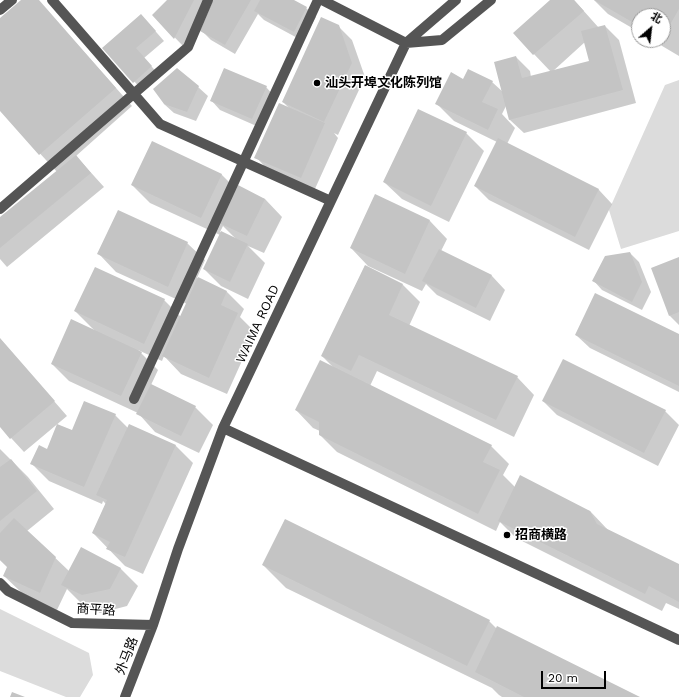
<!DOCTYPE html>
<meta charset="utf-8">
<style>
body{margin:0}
#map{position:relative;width:679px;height:697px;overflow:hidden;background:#fff;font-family:"Work Sans","Noto Sans SC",sans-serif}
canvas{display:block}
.north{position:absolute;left:631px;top:8px;width:40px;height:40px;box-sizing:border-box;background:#fff;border:1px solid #999;border-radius:50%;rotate:28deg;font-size:11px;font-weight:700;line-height:16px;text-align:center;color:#000}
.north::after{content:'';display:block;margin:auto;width:14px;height:18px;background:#000;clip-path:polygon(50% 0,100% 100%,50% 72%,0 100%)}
.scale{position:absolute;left:541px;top:671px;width:65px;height:18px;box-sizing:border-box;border:2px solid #000;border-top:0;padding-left:5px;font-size:12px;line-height:14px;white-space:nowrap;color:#000;-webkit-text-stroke:3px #fff;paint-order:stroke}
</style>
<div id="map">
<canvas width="679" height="697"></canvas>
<div class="north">北</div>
<div class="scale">20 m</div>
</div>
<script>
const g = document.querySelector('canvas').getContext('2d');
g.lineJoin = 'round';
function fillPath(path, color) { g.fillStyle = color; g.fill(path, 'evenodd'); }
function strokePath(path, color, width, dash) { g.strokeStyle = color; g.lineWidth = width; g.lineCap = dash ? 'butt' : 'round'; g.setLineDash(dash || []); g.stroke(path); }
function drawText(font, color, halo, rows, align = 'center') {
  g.font = font + ' "Work Sans","Noto Sans SC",sans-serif'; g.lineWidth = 3; g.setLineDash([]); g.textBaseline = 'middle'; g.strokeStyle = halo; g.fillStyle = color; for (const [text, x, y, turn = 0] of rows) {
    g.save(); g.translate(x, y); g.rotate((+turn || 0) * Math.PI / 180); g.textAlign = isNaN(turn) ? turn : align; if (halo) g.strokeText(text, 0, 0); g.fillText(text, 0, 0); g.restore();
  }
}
fillPath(new Path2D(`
 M679,80V231L621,249L609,210L665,85Z
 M0,609L89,653L93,675L80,697H66L0,671Z`), '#dcdcdc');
fillPath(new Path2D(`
 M23,0H38L132,106L76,156L104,187L7,267L0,259V218L57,172L0,110V20Z
 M168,0H206L184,47L153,15Z
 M214,0H292L306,8L316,17L303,41L264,20L258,14L235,54L211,40L202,31Z
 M552,0H574L599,28L605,26L619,40L636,103L524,133L510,120L506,106L502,114L515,128L507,144L599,190L612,204L589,250L489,200L475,186L497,142L454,121L437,104L464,80L492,82L503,92L516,57L530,71L531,77L551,72L514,33ZM585,42L590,62L552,72Z
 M594,0H679V56L652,40H663V16H639V32L608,14Z
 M150,25L164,41L144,58L160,76L143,91L104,48Z
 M338,26L352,40L365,77L338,135L334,133L338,138L314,191L269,171L256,157L289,108L283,102Z
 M198,87L208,96L196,121L174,113L164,104Z
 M266,87L275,97L261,128L220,110L211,100Z
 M466,133L484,151L449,222L402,199L384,182Z
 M221,174L237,190L265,199L282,217L264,253L248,246L265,263L248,299L221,286L204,269L220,235L150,203L132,185ZM223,226L237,240L220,232Z
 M376,196L430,221L447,239L441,251L492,276L505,290L490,321L437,295L426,284L422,291L368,266L351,248Z
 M187,243L205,260L197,278L227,292L244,309L240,317L255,332L227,394L181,374L164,356L162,361L138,350L158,370L151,385L195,407L213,425L199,453L155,432L138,413L69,381L52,364L95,331L75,311L164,300L181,317L187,304L116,272L99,254Z
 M630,253L639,262L651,292L642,310L602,290L593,280Z
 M679,258V325L670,316Z
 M365,266L403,285L420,302L409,326L517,377L534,395L514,437L377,371L370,386L491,446L509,464L503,475L515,487L590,511L608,530L679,566V609L666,603L662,611L516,538L500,522L496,531L337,452L320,435V431L313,428L296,410L333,367L322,356Z
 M576,335H679V392L590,348Z
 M0,339L67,416L24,452L0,426Z
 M543,401L665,411L679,425L658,466L557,415Z
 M115,415L128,428L129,425L176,446L193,463L143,574L125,566L93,533L106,504L103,501L102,504L49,481L32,464L72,431Z
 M0,449L28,477L54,509L27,531L69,571L120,568L138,586L127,606L100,613L80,602L67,589L57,610L22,593L4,576L8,567L0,560Z
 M285,520L489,621L497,629L638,697H502L499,695L492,688L286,588L263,565Z`), '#0003');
fillPath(new Path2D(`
 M21,0H39L116,88L39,155L0,111V18Z
 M167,0H194L174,39L152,15Z
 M213,0H251L225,45L200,31Z
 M260,0H294L307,7L294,32L254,11Z
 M550,0H574L584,11L533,55L513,33Z
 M594,0H679V9L663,37V16H639V26Z
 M141,14L156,31L136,48L152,66L133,83L102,48Z
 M321,17L339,25L352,63L324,122L282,102Z
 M605,25L623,90L509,120L494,62L516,56L522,78L589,61L581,31Z
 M177,68L199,86L187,112L164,104L153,89Z
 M224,68L267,86L252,119L210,101Z
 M468,69L493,81L482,102L498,109L488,130L435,104L451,72L463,79Z
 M279,103L325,123L301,178L254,158Z
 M418,109L467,132L431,206L383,182Z
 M498,138L599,189L575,237L474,186Z
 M152,141L222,174L201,218L131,185Z
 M76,155L91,173L0,248V217Z
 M238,185L265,199L247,236L219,223Z
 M375,194L430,220L405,274L350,248Z
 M118,210L188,242L168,287L97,254Z
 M221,231L248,244L230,282L203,269Z
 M439,249L492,275L476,308L422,281Z
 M630,252L642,282L632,302L592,281L605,256Z
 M679,257V312L669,316L651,268Z
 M365,265L403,284L389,315L518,376L496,420L359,355L351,371L321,356Z
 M95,267L165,299L144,344L74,311Z
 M198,277L227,291L221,305L238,313L209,378L162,356Z
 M595,293L679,334V386L575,335Z
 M71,319L142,352L121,396L51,364Z
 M0,338L55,401L10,439L0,427Z
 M563,359L666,410L644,453L542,401Z
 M320,360L492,445L483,462L500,470L478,514L319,435V422L295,410Z
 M151,384L196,406L181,436L136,414Z
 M84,401L116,414L84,487L30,464L39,445L47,449L57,424L72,430Z
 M129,424L176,445L125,557L106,549L110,542L92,533L107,500L96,495Z
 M11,459L37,491L0,521V467Z
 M520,475L590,511L597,524L679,564V602L649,586L645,594L498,521Z
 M14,518L56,557L40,593L3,576L7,567L0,560V533Z
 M285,519L490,620L467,666L262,565Z
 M81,547L121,568L110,589L82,595L61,585Z
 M497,626L640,697H524L475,672Z
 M12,692L25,697H10Z`), '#c4c4c4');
strokePath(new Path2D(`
 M52,0L160,124L331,201
 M322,0L406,43
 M0,10L12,0
 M406,43L442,40L491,0
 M0,209L188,47L208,0
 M134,399L318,0
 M223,428L679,640
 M0,583L8,591L72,623L153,625
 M125,697L153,625L178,549L223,428L406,43L456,0`), '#555', 10);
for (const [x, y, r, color] of [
 [317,83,4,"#000"],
 [507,535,4,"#000"]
]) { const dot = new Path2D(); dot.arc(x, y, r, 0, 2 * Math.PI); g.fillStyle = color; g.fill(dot); strokePath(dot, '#fff', 1.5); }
drawText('bold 13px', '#000', '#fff', [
 ["汕头开埠文化陈列馆",325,83],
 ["招商横路",515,535]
], 'left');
drawText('13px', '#000', '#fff', [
 ["WAIMA ROAD",258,324,-65],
 ["商平路",96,610,3],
 ["外马路",127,656,-69]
]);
</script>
